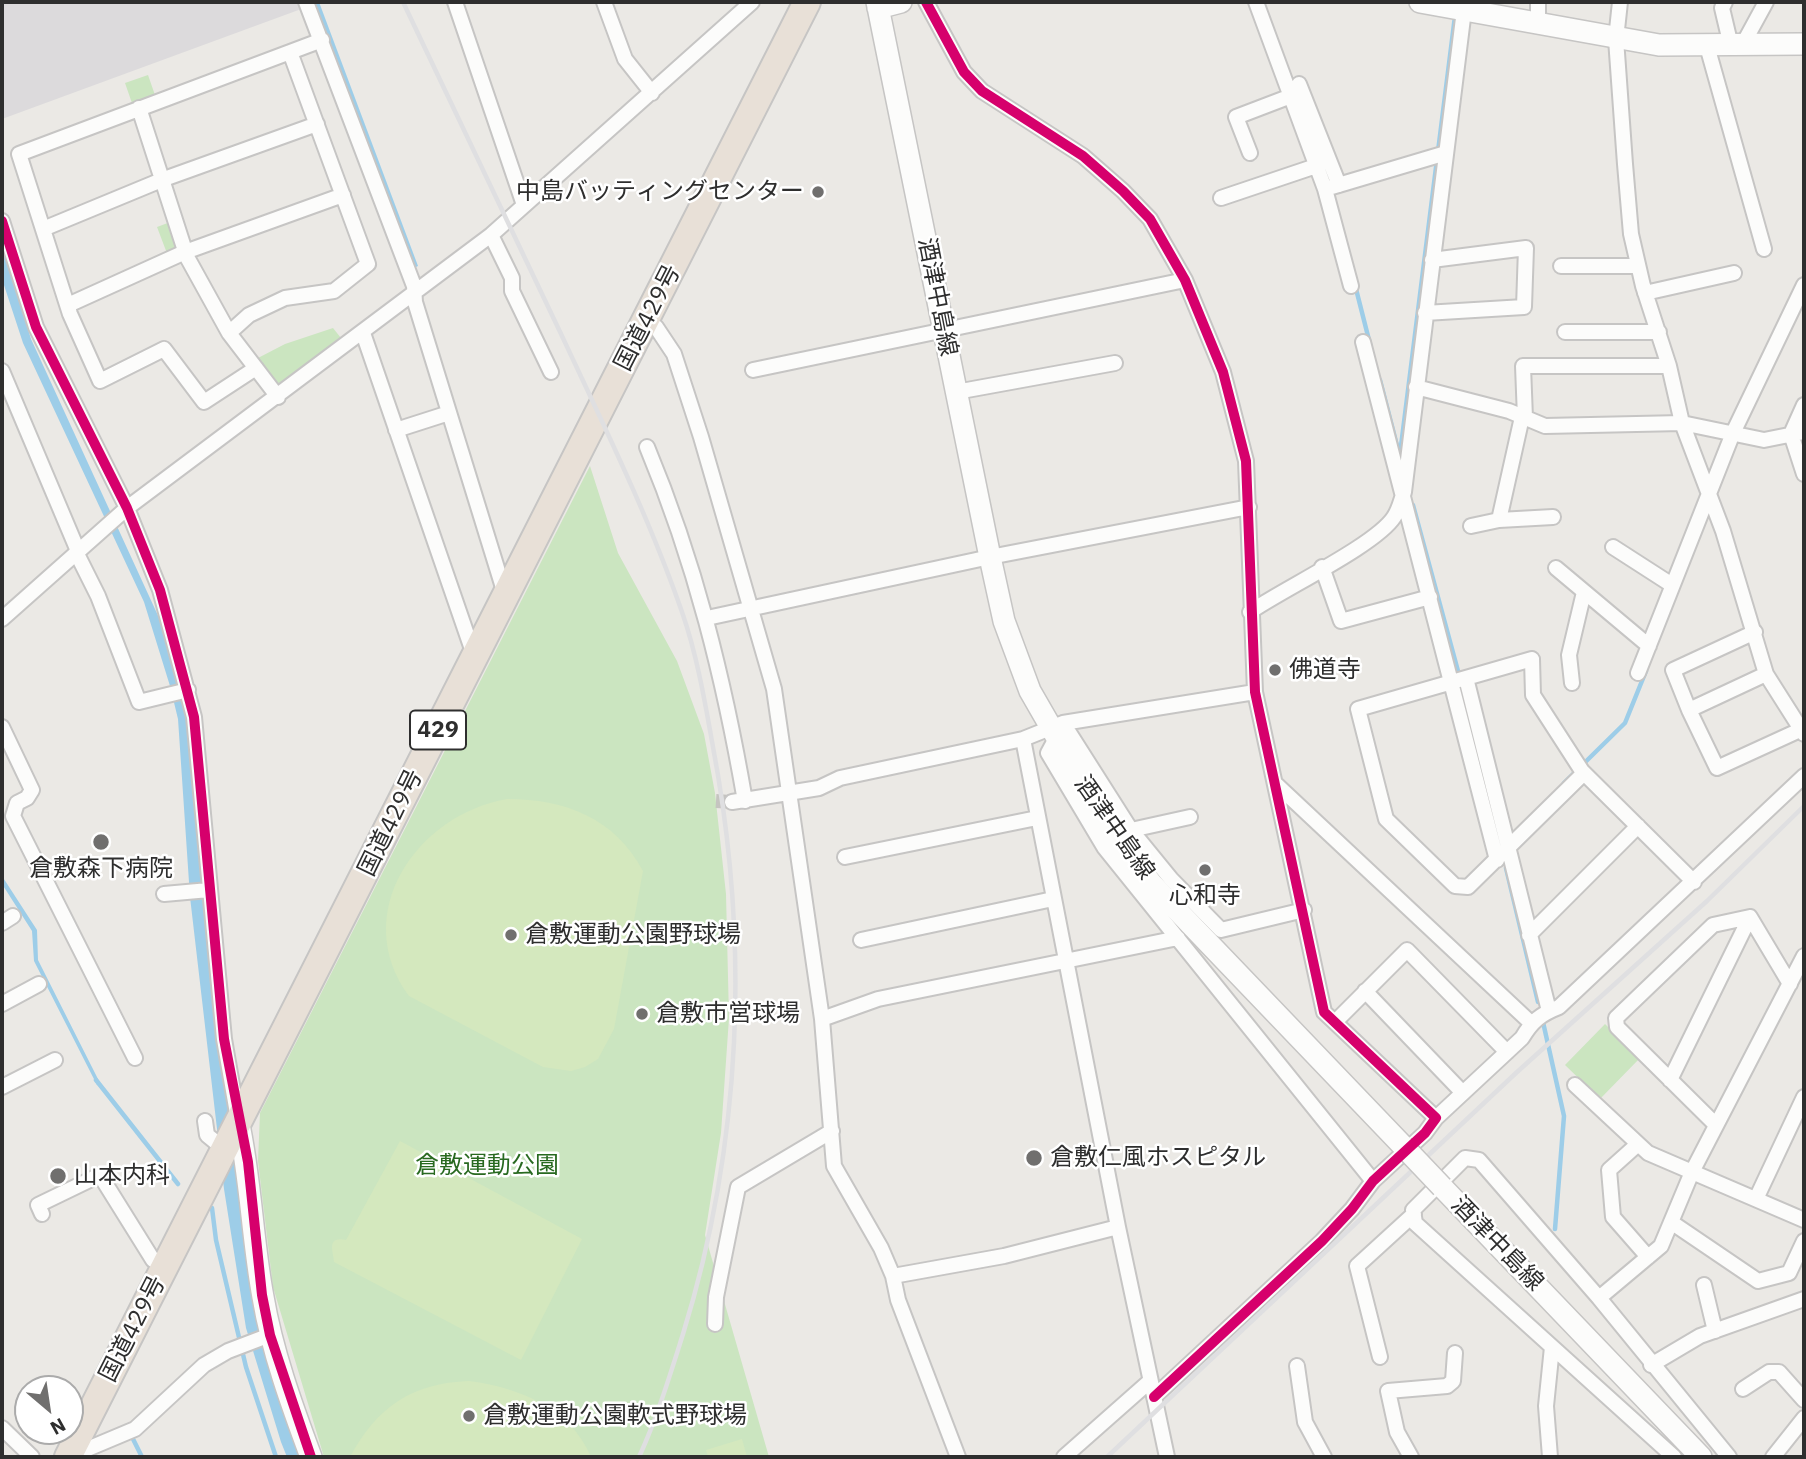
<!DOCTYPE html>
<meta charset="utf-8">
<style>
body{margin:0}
#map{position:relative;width:1806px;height:1459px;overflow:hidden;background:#ebe9e5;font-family:"IBM Plex Sans",sans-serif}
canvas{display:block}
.frame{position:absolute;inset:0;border:4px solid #2e2e2e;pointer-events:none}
.north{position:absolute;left:14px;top:1375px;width:70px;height:70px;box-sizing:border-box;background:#fff;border:2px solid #ababab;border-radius:50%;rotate:151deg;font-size:19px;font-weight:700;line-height:28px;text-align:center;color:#2e2e2e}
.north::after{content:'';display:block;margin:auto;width:24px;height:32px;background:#706f6e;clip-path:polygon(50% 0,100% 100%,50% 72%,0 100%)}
</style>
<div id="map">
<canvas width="1806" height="1459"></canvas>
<div class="frame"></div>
<div class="north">N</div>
</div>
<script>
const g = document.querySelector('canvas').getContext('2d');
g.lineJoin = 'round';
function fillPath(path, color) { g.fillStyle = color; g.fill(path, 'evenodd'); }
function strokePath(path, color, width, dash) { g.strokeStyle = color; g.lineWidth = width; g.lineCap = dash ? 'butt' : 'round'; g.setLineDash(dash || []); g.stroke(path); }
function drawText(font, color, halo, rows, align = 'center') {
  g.font = font + ' "IBM Plex Sans","Noto Sans JP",sans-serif'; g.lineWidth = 5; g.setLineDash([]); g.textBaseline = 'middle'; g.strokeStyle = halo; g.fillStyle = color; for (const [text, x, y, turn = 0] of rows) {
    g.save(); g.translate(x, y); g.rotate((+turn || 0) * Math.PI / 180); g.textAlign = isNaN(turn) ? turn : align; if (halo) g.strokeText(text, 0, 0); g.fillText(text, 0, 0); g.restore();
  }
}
fillPath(new Path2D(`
 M2,2H301L304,8L2,119Z`), '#dcdadc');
fillPath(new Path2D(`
 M148,75L156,98L133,106L125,83Z
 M173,221L184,250L168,256L157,227Z
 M333,328L345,343L281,391L258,358L285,344Z
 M590,466L618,553L677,661L704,734L715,793L726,894L729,1018L721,1133L705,1235L769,1457H324L273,1287L258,1161L260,1113Z
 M1605,1024L1640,1058L1600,1099L1565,1065Z`), '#cbe5c0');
fillPath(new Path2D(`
 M507,799C565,799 615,818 643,871L614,1029L598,1059L585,1067L571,1071L543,1067L409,996C349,914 416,815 507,799Z
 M400,1141L582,1239L521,1360L334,1262C334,1254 325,1235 346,1240Z
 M469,1381C517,1387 571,1408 591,1457H350C377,1407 412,1383 469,1381Z
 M742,1439L747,1457H708L706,1450Z`), '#d4e8be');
fillPath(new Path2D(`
 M312,2H319L418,266L412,269Z
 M2,247L31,339L166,633L187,717L222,1065L302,1457H287L281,1442L246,1328L224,1189L190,897L178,719L170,686L144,602L23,343L2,279Z
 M2,876L37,930L38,960L100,1083L97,1085L34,961L32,931L2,884Z`), '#9dcde8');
strokePath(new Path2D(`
 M1355,285L1370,344
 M1380,380L1400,457
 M1400,454L1455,16
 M1413,505L1458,671
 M1564,783L1625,723L1646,671
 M1506,868L1538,1002
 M1543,1022L1564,1116L1555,1229
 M96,1080L178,1184
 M212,1208L216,1240L246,1367L276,1457
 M135,1434L132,1437L142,1457`), '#9dcde8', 4.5);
strokePath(new Path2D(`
 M716,801L732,802`), '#c5c4c0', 14, [14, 7]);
const street = new Path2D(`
 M306,2L414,286L415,302L505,594
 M455,2L524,205
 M604,2L625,59L652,93
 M926,2L964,72L982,91L1083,156L1123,191L1150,219L1185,280L1223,372L1246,461L1255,692L1324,1012L1436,1118L1425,1133L1373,1181L1352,1209L1322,1241L1154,1397
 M1256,2L1325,189L1351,286
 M1620,2L1616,39L1625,164L1631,234L1643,286L1669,366L1682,423L1723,531L1766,674L1804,734
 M1725,2L1722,8L1731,46
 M1538,24V2
 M1707,46L1764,249
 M1742,46L1766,2
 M1299,84L1339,185
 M139,108L187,257L229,333L278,397
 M1250,153L1236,117L1291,96
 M1325,189L1446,153
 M1221,198L1316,166
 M2,221L36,327L127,508L160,590L194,717L224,1039L238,1119
 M43,229L164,179L317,124
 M491,235L512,278V291L551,372
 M1561,266H1638
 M1645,293L1734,273
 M68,305L185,252L343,195
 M1425,313L1524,307L1526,248L1432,260
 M646,323L656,327L674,354L701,437L774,689L822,1019L834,1166L881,1248L893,1276L898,1300L958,1457
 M1565,332H1659
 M229,333L249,315L285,298L334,291L368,264L290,52
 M363,333L474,655
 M1363,342L1497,860
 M256,368L204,402L164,349L100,381L70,314L19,154L322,40
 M753,370L1185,280
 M2,371L78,551
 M1416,387L1509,411L1545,426L1682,423L1764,440L1804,432
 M956,392L1115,363
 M1804,405L1791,434L1804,474
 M1522,417L1499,520L1553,517
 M1525,418L1523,366H1669
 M396,430L449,413
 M647,447C695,562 724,679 745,801
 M1471,526L1499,520
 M1613,547L1672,585
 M76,552L98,596L139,702L188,690
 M1322,567L1341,621L1430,597
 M1556,568L1649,646
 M1250,612C1283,589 1376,545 1394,517C1399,510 1401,500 1404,492L1465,2
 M707,618L990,557L1249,507
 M2,619L127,508L491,235L752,2
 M1638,673L1733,433L1804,285
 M1766,674L1689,710L1717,768L1800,730
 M1466,678L1549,1011
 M1572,683L1569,655L1584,592
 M1689,710L1673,670L1755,632
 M1063,723L1131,830L1171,879L1221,930L1304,910
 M2,727L32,790L27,798L17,803L13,816L135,1058
 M1023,739L1118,1227L1167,1457
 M1055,740L1048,753L1104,847L1373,1181
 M1584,773L1468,887L1455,886L1386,819L1358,709L1532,659L1533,695L1582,771L1694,882
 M1277,785L1531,1023
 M732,802L819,788L840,778L1023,739L1063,723L1255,692
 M1131,830L1190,817
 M845,857L1037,818
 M164,894L209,890
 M2,923L13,916
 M1529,935L1638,826
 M861,940L1053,899
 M1365,991L1463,1093
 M2,1004L39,984
 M822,1019L878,999L1178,938
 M1335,1022L1407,950L1507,1052
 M1670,1080L1750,917
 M1575,1085L1648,1153L1804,1220
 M2,1087L55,1060
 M1436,1118L1522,1038C1532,1021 1541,1014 1559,1007L1804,776
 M205,1121L207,1135L224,1149
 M1716,1125L1617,1027L1616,1018L1713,925L1750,917L1790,984
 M1638,1144L1609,1170L1613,1217L1648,1257
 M1756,1199L1804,1097
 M42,1214L38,1205L100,1175L153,1260L165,1267
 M1671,1222L1758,1281L1789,1273L1804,1241
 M893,1276L1004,1256L1118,1227
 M1704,1285L1715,1331
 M1599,1298L1661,1246L1692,1172L1804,956
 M715,1324L716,1297L738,1187L832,1131
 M1380,1357L1357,1266L1414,1214
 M1651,1365L1700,1336L1804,1299
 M1297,1366L1305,1422L1324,1457
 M1743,1389L1769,1372H1779L1804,1400
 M2,1428L32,1457
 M74,1446L85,1450L135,1429L204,1365L228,1351L270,1335
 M1064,1457L1150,1381
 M1411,1457L1397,1432L1388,1391L1447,1386L1453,1381L1455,1353
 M1550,1457L1546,1406L1552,1347
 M1674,1457L1415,1223L1413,1210L1465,1158L1479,1160L1599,1298L1729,1457
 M1773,1457L1804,1418`);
const secondary = new Path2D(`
 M877,2L990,557L1004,621L1030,691L1106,823L1151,883L1403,1146
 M1420,2L1659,45L1804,44
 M878,8L901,2
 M238,1120C251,1179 252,1238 263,1297C272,1351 292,1406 311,1457
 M1442,1187L1701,1457`);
const highway = new Path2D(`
 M68,1457L807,2`);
strokePath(street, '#c6c5c4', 18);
strokePath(secondary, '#c6c5c4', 24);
strokePath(highway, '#c6c5c4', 30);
strokePath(street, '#fcfcfb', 14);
strokePath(secondary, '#fcfcfb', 21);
strokePath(highway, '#e8e0d7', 26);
strokePath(new Path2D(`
 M403,2C456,113 509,225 562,336C604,426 649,517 682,612C697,655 705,702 713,747C750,943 742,1143 683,1334C670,1375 657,1418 639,1457
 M1107,1457L1516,1073L1707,901L1804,806`), '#dfdfe1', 4.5);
const secondaryBridge = new Path2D(`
 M1403,1146L1442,1187`);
strokePath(secondaryBridge, '#c6c5c4', 24, []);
strokePath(secondaryBridge, '#fcfcfb', 21);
strokePath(new Path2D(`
 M926,2L964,72L982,91L1083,156L1123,191L1150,219L1185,280L1223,372L1246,461L1255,692L1324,1012L1436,1118L1425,1133L1373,1181L1352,1209L1322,1241L1154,1397
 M2,221L36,327L127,508L160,590L194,717L224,1039L248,1162L262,1295L270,1335L311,1457`), '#d6006c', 10);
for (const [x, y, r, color] of [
 [818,192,7,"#706f6e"],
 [1275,670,7,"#706f6e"],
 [101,842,9,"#706f6e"],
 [1205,870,7,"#706f6e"],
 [511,935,7,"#706f6e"],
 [642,1014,7,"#706f6e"],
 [1034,1158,9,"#706f6e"],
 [58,1176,9,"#706f6e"],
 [469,1416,7,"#706f6e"]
]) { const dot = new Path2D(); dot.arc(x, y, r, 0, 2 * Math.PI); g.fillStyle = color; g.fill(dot); strokePath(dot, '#fff', 2.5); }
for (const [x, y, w] of [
 [438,730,56]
]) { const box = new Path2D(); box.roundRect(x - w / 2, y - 19.5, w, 39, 5); g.fillStyle = '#fff'; g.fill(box); strokePath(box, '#2e2e2e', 2); }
drawText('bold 23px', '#2e2e2e', null, [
 ["429",438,730]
]);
drawText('24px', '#2e2e2e', '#fff', [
 ["中島バッティングセンター",804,192,"right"],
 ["佛道寺",1289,670],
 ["倉敷森下病院",101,869,"center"],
 ["心和寺",1205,896,"center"],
 ["倉敷運動公園野球場",525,935],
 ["倉敷市営球場",656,1014],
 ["倉敷仁風ホスピタル",1050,1158],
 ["山本内科",74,1176],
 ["倉敷運動公園軟式野球場",483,1416]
], 'left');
drawText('24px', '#2e2e2e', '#fff', [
 ["酒津中島線",937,297,79],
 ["国道429号",648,318,-63],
 ["国道429号",391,823,-64],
 ["酒津中島線",1114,828,55],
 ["酒津中島線",1497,1244,46],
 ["国道429号",133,1329,-63]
]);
drawText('24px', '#286920', '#fff', [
 ["倉敷運動公園",487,1166]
]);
</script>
